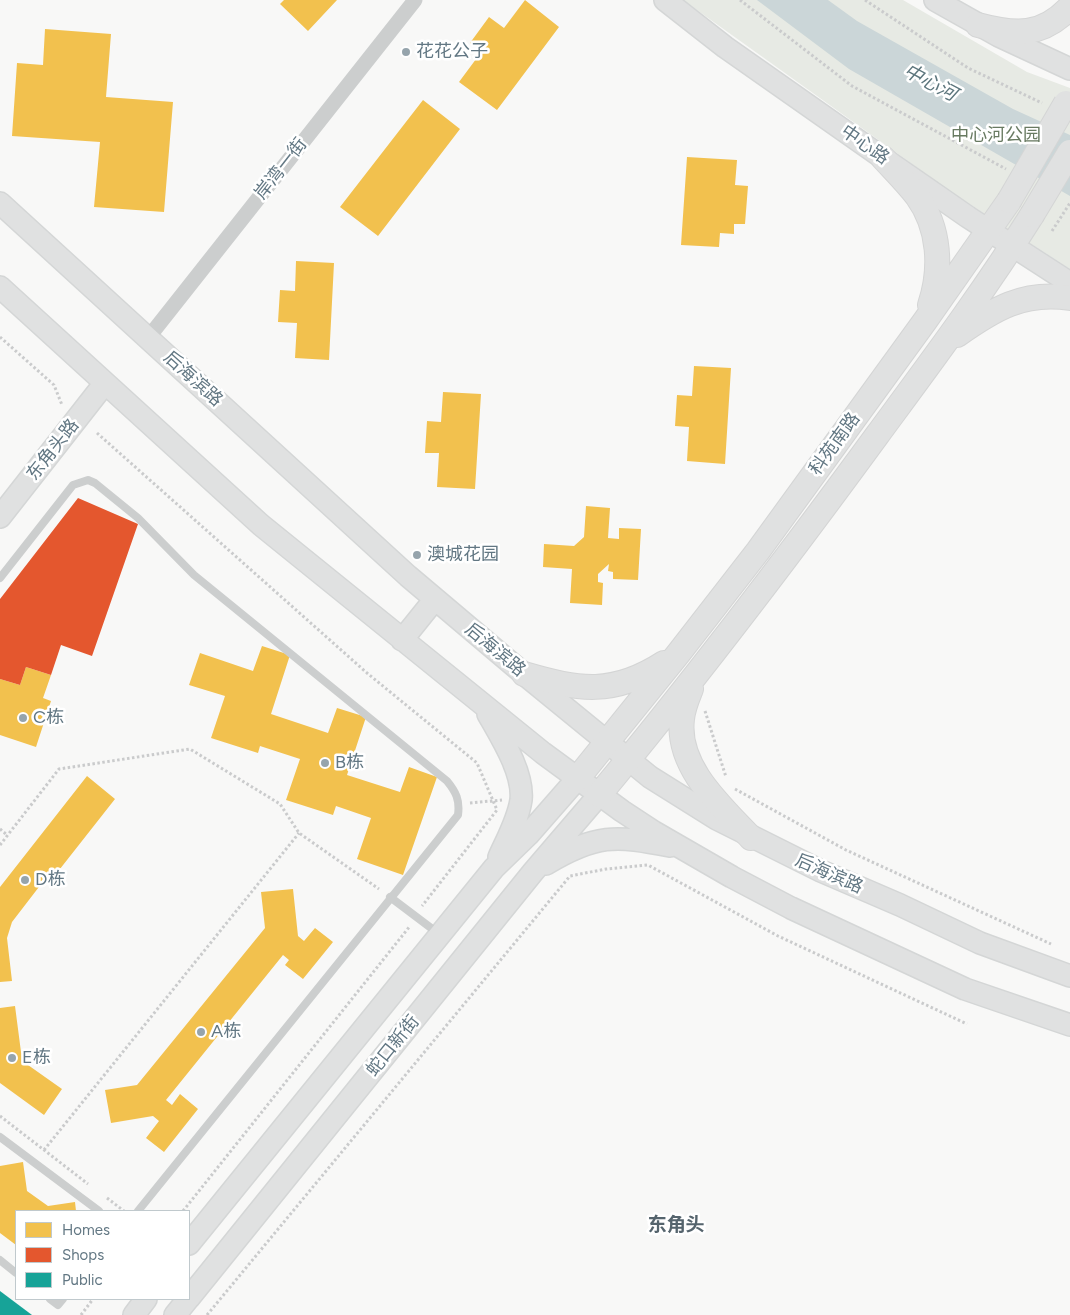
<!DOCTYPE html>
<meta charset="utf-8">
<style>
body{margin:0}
#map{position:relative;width:1070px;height:1315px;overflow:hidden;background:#f8f8f7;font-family:Figtree,sans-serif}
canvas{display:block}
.legend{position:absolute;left:15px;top:1210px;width:175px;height:90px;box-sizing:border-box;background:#fff;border:1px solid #c0c9cd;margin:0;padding:6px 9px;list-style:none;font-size:15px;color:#627783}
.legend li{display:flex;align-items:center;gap:10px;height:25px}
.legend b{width:25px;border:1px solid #c0c9cd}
</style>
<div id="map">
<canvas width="1070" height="1315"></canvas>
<ul class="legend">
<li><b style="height:14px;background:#f2c14e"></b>Homes</li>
<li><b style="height:14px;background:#e4572e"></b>Shops</li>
<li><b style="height:14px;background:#17a398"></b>Public</li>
</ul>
</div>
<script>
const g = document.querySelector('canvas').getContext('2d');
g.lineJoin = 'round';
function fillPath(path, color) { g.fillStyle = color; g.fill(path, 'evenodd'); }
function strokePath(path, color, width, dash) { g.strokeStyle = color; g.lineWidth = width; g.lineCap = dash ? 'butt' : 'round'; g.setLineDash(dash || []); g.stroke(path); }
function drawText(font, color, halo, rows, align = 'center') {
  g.font = font + ' Figtree,"Noto Sans SC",sans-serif'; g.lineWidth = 5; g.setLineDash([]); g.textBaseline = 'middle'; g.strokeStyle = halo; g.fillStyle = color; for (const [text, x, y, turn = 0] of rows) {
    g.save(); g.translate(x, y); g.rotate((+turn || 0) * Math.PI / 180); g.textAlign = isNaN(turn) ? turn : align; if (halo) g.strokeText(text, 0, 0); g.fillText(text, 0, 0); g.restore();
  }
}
fillPath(new Path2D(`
 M683,0H903L1027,72L1070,88V269L954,194Z`), '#e7eae4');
fillPath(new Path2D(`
 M757,0H828L857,21L1013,109L1070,135V196L849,69Z`), '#cbd6d8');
fillPath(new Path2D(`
 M284,0H337L308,31L280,4Z
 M525,0L559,27L497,110L459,82L482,51L470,43L489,17L504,28Z
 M45,29L111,34L106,97L173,102L164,212L94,207L100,142L12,136L17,63L43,65Z
 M423,100L460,129L378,236L340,207Z
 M687,157L737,160L735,185L748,186L745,224H734V234L720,233L719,247L681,245Z
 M296,261L334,263L329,360L295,358L297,323L278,322L280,290L295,291Z
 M694,366L731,368L725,464L687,461L689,427L675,426L677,395L692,396Z
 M443,392L481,394L475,489L437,487L439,453H425L427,421L441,422Z
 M586,506L610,508L608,538L619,539V528L641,529L638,580L613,579V572L608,571L609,564L598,574V582L603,583L602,605L570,603L572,569L543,567L544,544L574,546L584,537Z
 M262,646L290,655L271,714L328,733L337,708L366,717L347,775L400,792L409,767L437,777L403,875L357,859L371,818L336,806L333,815L286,800L300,759L260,746L258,753L211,738L225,696L189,685L200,653L253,671Z
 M26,667L51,675L43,698L51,701L36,747L0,735V679L20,685Z
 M87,776L115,799L56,874L52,870L12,922L7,938L12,981L0,982V887Z
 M293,889L298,936L304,941L315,928L333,942L303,979L285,965L289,960L283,955L166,1100L172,1105L180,1094L198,1109L164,1152L146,1138L159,1121L153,1116L111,1123L105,1090L137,1085L265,928L261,892Z
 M15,1006L21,1052L28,1065L62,1089L44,1115L0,1083V1008Z
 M23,1162L27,1191L48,1206L75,1202L76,1211H16V1245L0,1233V1166Z`), '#f2c14e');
fillPath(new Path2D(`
 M78,498L138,524L92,656L61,645L51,675L26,667L20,685L0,679V599Z`), '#e4572e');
fillPath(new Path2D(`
 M0,1291L32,1315H0Z`), '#17a398');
const secondary = new Path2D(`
 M665,0L725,47L883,158L968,217L1070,283
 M935,0L999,36L1070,69
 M0,203L408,576L524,674L650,777L717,819L821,871L900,905L980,943L1070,976
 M0,287L261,525L543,753L622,811L654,832L732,877L791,908L965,989L1070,1025
 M0,517L105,383
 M402,640L435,599
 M488,714C501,737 524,773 521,800C518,820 507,839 499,857
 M546,864C596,834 615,835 670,846
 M189,1244L494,868L528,835L577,779
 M189,1298L533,872L599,795
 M134,1315L146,1299
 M175,1315L188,1299`);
const primary = new Path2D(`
 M978,25C1015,35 1042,37 1070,7
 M883,158C895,171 907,183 917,196C940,228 942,269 930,305
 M957,335C994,309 1023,291 1070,298
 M524,674C579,690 613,696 664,663
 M691,689C687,699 683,708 682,719C676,767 721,806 751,838
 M577,779L678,654L758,551L925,321L1009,201
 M599,795C697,677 788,557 878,434C931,362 985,290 1032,215`);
strokePath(secondary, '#d4d6d6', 24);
strokePath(primary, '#d4d5d5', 26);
strokePath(new Path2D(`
 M740,0L852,86L1006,169
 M865,0L968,68L1042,103
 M0,337L54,385L62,405
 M97,433L367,673L477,763L497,810L422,906
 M705,711L726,777
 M735,789L846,850L1051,944
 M470,803L502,800
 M0,829L7,835
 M0,845L59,769L190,749L280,804L299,833L379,889
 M0,1116L88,1184
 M44,1150L299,833
 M107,1198L124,1211
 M183,1211L410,926
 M81,1315L93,1299
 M207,1315L570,876L606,869L648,865L778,936L967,1024`), '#cacbcc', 3, [2.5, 2.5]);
strokePath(new Path2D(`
 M0,578L73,485L88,480L95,483L138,518L194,575L447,781C456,792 460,800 458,815L138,1211
 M390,897L439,934
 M0,1137L99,1211
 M0,1260L16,1273
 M50,1299L58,1305L63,1299`), '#cccece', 8);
strokePath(new Path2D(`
 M148,338L415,0`), '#cccece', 15);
strokePath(secondary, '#e0e1e1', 21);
strokePath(primary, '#e0e1e1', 24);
const primaryBridge = new Path2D(`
 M1009,201L1066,103
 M1032,215L1070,152`);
strokePath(primaryBridge, '#d4d5d5', 26, []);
strokePath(new Path2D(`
 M1052,231L1070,203`), '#cacbcc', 3, [2.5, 2.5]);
strokePath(primaryBridge, '#e0e1e1', 24);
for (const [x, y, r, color] of [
 [406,52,5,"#96a4ac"],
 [417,555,5,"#96a4ac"],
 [23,718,5,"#96a4ac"],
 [325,763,5,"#96a4ac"],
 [25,880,5,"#96a4ac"],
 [201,1032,5,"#96a4ac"],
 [12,1058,5,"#96a4ac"]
]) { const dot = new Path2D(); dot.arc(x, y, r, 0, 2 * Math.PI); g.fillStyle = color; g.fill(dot); strokePath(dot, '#fff', 2); }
drawText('18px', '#627783', '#fff', [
 ["花花公子",416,52],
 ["澳城花园",427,555],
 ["C栋",33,718],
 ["B栋",335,763],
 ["D栋",35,880],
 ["A栋",211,1032],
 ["E栋",22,1058]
], 'left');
drawText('18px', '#687a61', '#fff', [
 ["中心河公园",996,136]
]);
drawText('18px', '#627783', '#fff', [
 ["中心路",865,145,35],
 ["岸湾一街",281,169,-52],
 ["后海滨路",193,379,42],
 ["科苑南路",835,444,-54],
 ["东角头路",53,450,-52],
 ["后海滨路",495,650,40],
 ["后海滨路",829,874,24],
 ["蛇口新街",393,1046,-51]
]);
drawText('italic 19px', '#5d767d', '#fff', [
 ["中心河",930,83,28]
]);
drawText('bold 19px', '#55646d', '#fff', [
 ["东角头",676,1225]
]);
</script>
